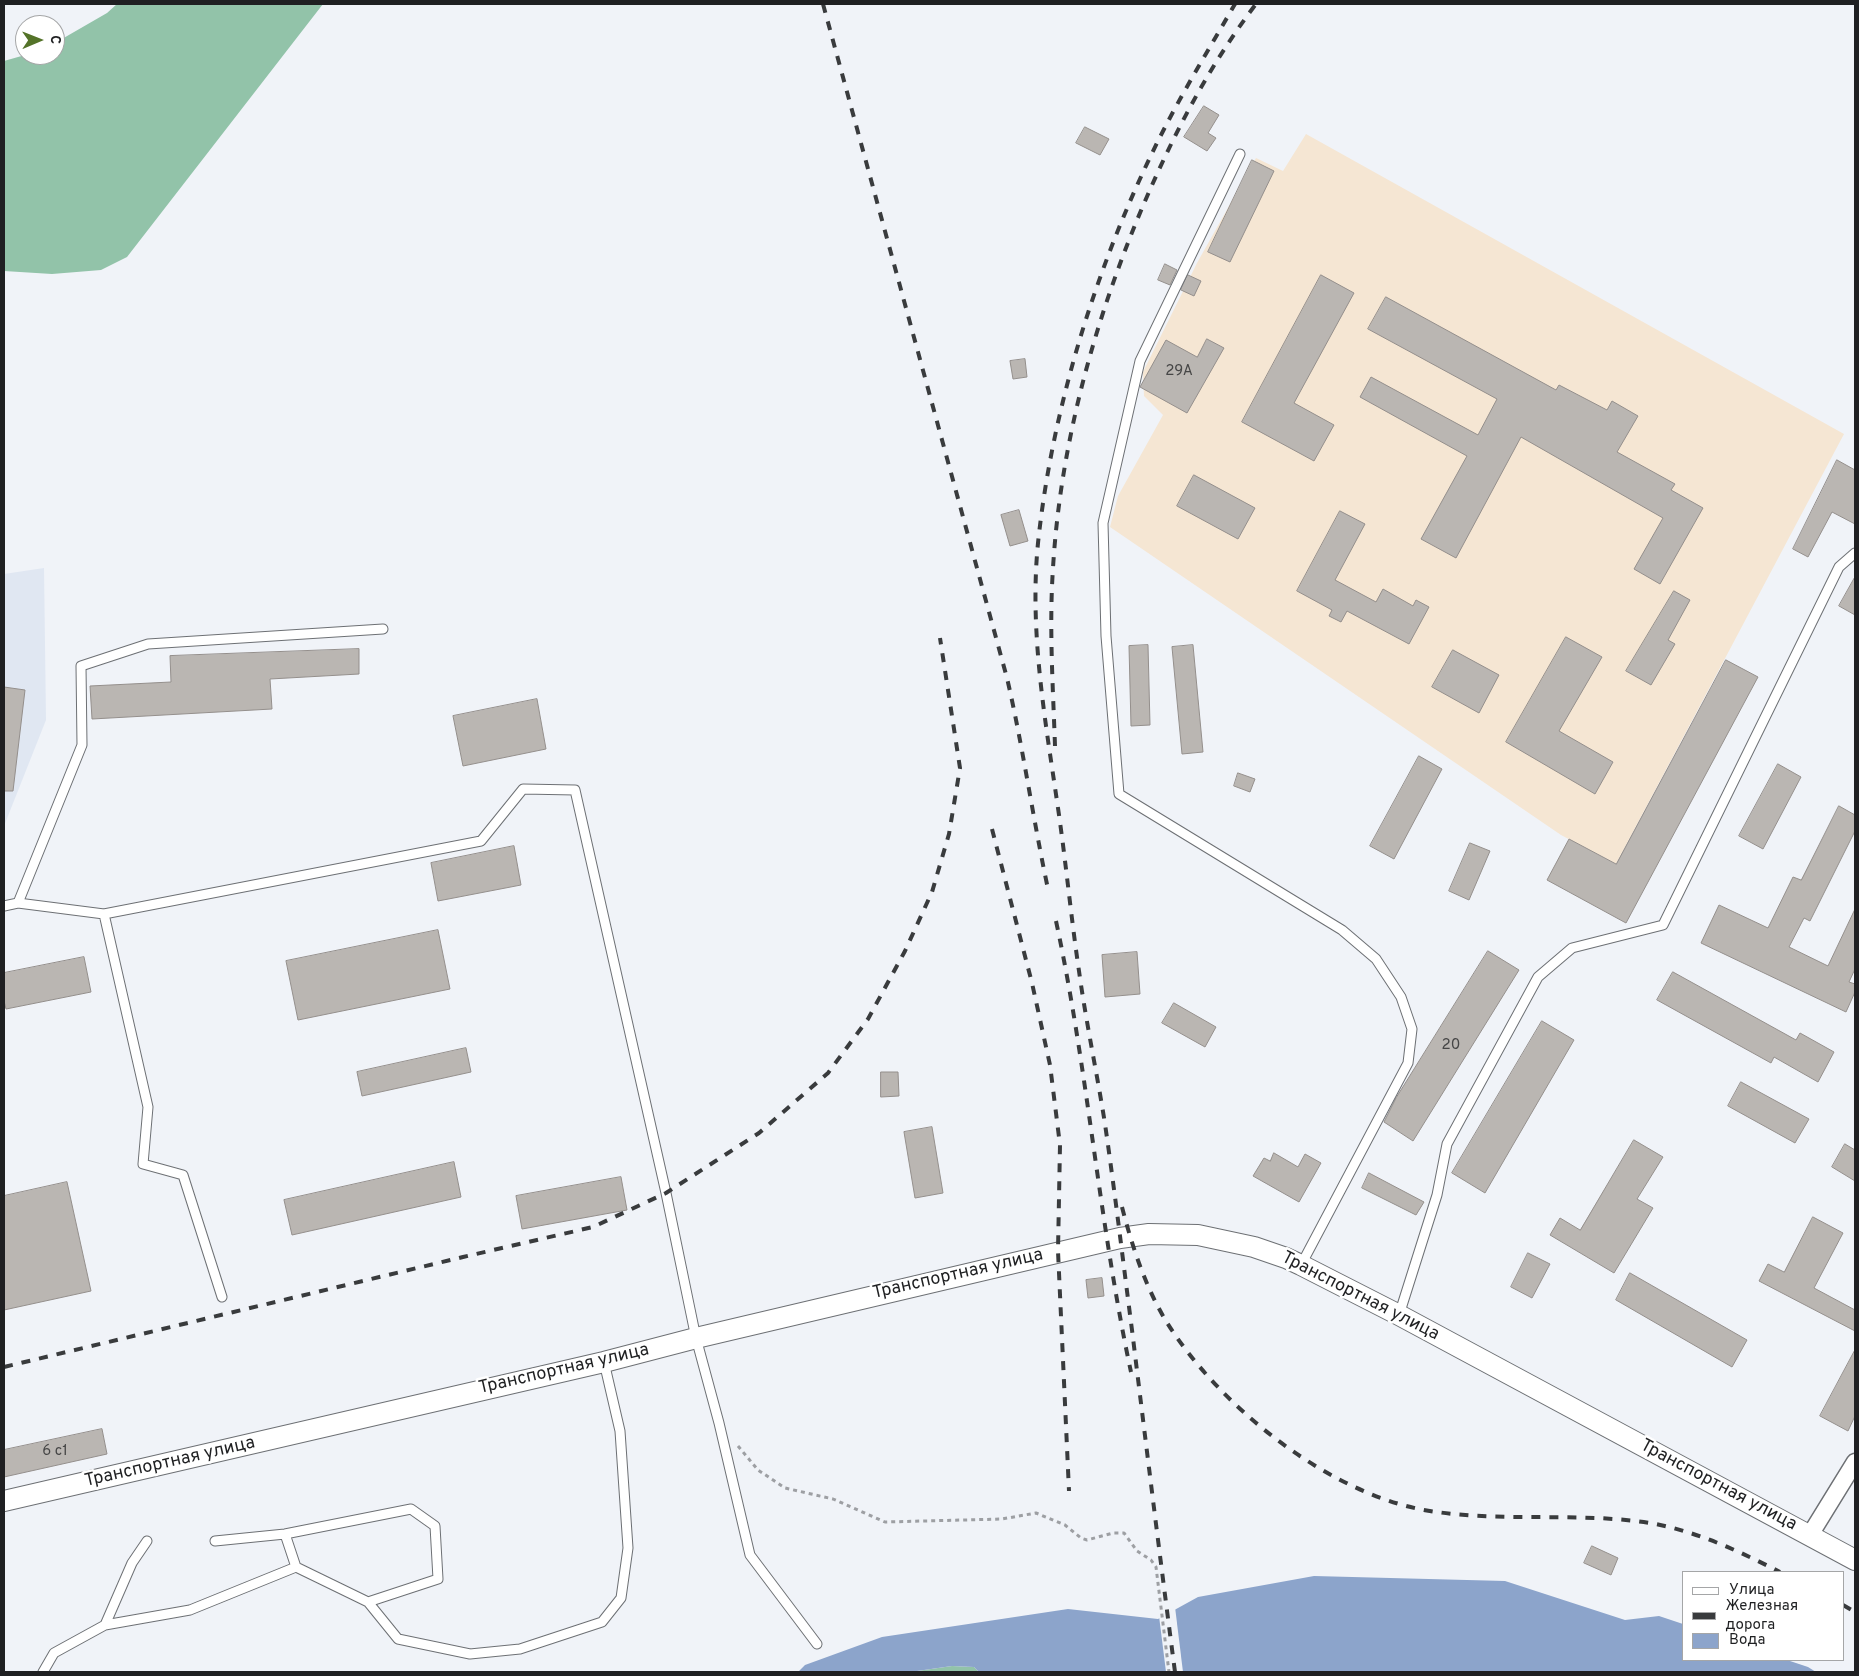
<!DOCTYPE html>
<meta charset="utf-8">
<style>
body{margin:0}
#map{position:relative;width:1859px;height:1676px;overflow:hidden;background:#f0f3f8;font-family:Overpass,sans-serif}
canvas{display:block}
.frame{position:absolute;inset:0;border:5px solid #1f2022;pointer-events:none}
.legend{position:absolute;left:1682px;top:1571px;width:162px;height:90px;box-sizing:border-box;background:#fff;border:1px solid #a5a6a7;margin:0;padding:6px 9px;list-style:none;font-size:15px;color:#1f2022}
.legend li{display:flex;align-items:center;gap:10px;height:25px}
.legend b{width:25px;border:1px solid #a5a6a7}
.north{position:absolute;left:15px;top:15px;width:50px;height:50px;box-sizing:border-box;background:#fff;border:1px solid #a5a6a7;border-radius:50%;rotate:89deg;font-size:14px;font-weight:700;line-height:20px;text-align:center;color:#1f2022}
.north::after{content:'';display:block;margin:auto;width:18px;height:22px;background:#547329;clip-path:polygon(50% 0,100% 100%,50% 72%,0 100%)}
</style>
<div id="map">
<canvas width="1859" height="1676"></canvas>
<div class="frame"></div>
<ul class="legend">
<li><b style="height:6px;background:#fff"></b>Улица</li>
<li><b style="height:6px;background:#393b3d"></b>Железная дорога</li>
<li><b style="height:14px;background:#8ca4cb"></b>Вода</li>
</ul>
<div class="north">С</div>
</div>
<script>
const g = document.querySelector('canvas').getContext('2d');
g.lineJoin = 'round';
function fillPath(path, color) { g.fillStyle = color; g.fill(path, 'evenodd'); }
function strokePath(path, color, width, dash) { g.strokeStyle = color; g.lineWidth = width; g.lineCap = dash ? 'butt' : 'round'; g.setLineDash(dash || []); g.stroke(path); }
function drawText(font, color, halo, rows, align = 'center') {
  g.font = font + ' Overpass,sans-serif'; g.lineWidth = 5; g.setLineDash([]); g.textBaseline = 'middle'; g.strokeStyle = halo; g.fillStyle = color; for (const [text, x, y, turn = 0] of rows) {
    g.save(); g.translate(x, y); g.rotate((+turn || 0) * Math.PI / 180); g.textAlign = isNaN(turn) ? turn : align; if (halo) g.strokeText(text, 0, 0); g.fillText(text, 0, 0); g.restore();
  }
}
fillPath(new Path2D(`
 M44,568L46,720L4,826V574Z`), '#e0e7f2');
fillPath(new Path2D(`
 M1306,134L1844,434L1616,864L1561,835L1110,527L1118,496L1163,415L1144,396L1143,372L1197,263L1256,158L1283,171Z`), '#f5e6d3');
fillPath(new Path2D(`
 M117,4H323L127,257L101,270L52,274L4,271V61L25,55H55V43L107,13Z
 M952,1666L974,1667L979,1672H910Z`), '#92c3a9');
fillPath(new Path2D(`
 M1314,1576L1505,1581L1625,1620L1659,1616L1683,1624V1660H1787L1808,1667L1816,1672H979L974,1667L952,1666L910,1672H798L805,1665L882,1637L1068,1609L1158,1619L1198,1597Z`), '#8ca4cb');
fillPath(new Path2D(`
 M1175,1607L1183,1672H1166L1159,1616Z`), '#f0f3f8');
const building = new Path2D(`
 M1204,106L1219,115L1208,133L1216,138L1207,151L1184,137Z
 M1085,127L1109,139L1100,155L1076,143Z
 M1252,160L1274,171L1230,262L1208,252Z
 M1165,264L1177,270L1170,285L1158,280Z
 M1188,275L1201,281L1194,296L1181,290Z
 M1321,275L1354,293L1294,403L1334,425L1314,461L1242,422Z
 M1386,297L1556,390L1559,385L1607,410L1612,401L1638,416L1617,452L1675,484L1671,490L1703,508L1660,584L1634,569L1663,518L1521,437L1456,558L1421,539L1467,456L1360,397L1371,377L1478,435L1497,399L1368,329Z
 M1207,339L1224,348L1187,413L1140,387L1166,340L1197,357Z
 M1025,359L1027,377L1013,379L1010,361Z
 M1837,460L1855,470V524L1832,512L1808,557L1793,549Z
 M1194,475L1255,508L1238,539L1177,506Z
 M1019,510L1028,541L1010,546L1001,515Z
 M1340,511L1365,524L1335,580L1376,602L1383,589L1413,606L1416,600L1429,607L1409,644L1347,611L1341,622L1329,616L1332,610L1297,591Z
 M1855,577V615L1839,606Z
 M1674,591L1690,600L1668,640L1675,644L1651,685L1626,671Z
 M1566,637L1602,657L1559,731L1613,762L1595,794L1506,742Z
 M1148,645L1150,725L1131,726L1129,646Z
 M1193,645L1203,752L1182,754L1172,647Z
 M359,649V674L270,679L272,709L92,719L90,686L171,682L170,656Z
 M1453,650L1499,675L1479,713L1432,687Z
 M1726,660L1758,677L1626,923L1547,880L1569,839L1616,864Z
 M4,687L25,690L13,791H4Z
 M537,699L546,749L463,766L453,716Z
 M1419,756L1442,769L1394,859L1370,846Z
 M1778,764L1801,777L1763,849L1739,836Z
 M1238,773L1255,779L1250,792L1234,786Z
 M1839,806L1855,815V831L1810,921L1804,918L1789,947L1828,966L1855,909V969L1849,982L1855,984V992L1846,1012L1701,943L1719,905L1768,928L1793,877L1801,880Z
 M1470,843L1490,851L1469,900L1449,891Z
 M514,846L521,885L438,901L431,863Z
 M438,930L450,989L298,1020L286,961Z
 M1488,951L1519,970L1413,1141L1384,1122L1396,1098Z
 M1137,952L1140,994L1105,997L1102,955Z
 M84,957L91,992L6,1009L4,1001V973Z
 M1673,972L1796,1040L1800,1033L1834,1052L1818,1082L1774,1057L1771,1063L1657,1000Z
 M1174,1003L1216,1027L1205,1047L1162,1023Z
 M1542,1021L1574,1040L1485,1193L1452,1173Z
 M466,1048L471,1072L362,1096L357,1072Z
 M881,1072H898L899,1096L881,1097Z
 M1741,1082L1809,1119L1795,1143L1728,1106Z
 M932,1127L943,1193L915,1198L904,1132Z
 M1634,1140L1663,1157L1637,1199L1653,1208L1614,1273L1550,1235L1560,1218L1580,1230Z
 M1845,1144L1855,1150V1181L1832,1167Z
 M1274,1153L1298,1167L1305,1154L1321,1163L1299,1202L1253,1176L1264,1158L1270,1161Z
 M454,1162L461,1197L292,1235L284,1200Z
 M1369,1173L1424,1202L1416,1215L1362,1188Z
 M621,1177L627,1210L522,1229L516,1196Z
 M67,1182L91,1291L4,1310V1196Z
 M1813,1217L1843,1233L1814,1288L1855,1310V1331L1759,1281L1768,1264L1784,1272Z
 M1528,1253L1550,1264L1532,1298L1511,1287Z
 M1630,1273L1747,1340L1732,1367L1616,1300Z
 M1102,1278L1104,1296L1088,1298L1086,1280Z
 M1855,1350V1416L1848,1431L1820,1416Z
 M102,1429L107,1454L4,1477V1450Z
 M1592,1546L1618,1558L1611,1575L1584,1563Z`);
fillPath(building, '#bab6b2');
strokePath(building, '#948f8c', 1);
const service = new Path2D(`
 M1240,154L1140,361L1103,523L1106,636L1119,794L1342,930L1376,959L1401,997L1412,1029L1408,1063L1301,1265
 M18,903L82,745L81,666L148,644L383,629
 M4,906L18,903L104,914L481,841L523,789L575,790L666,1193L696,1338L719,1423L750,1555L817,1644
 M104,914L148,1107L143,1164L183,1175L222,1297
 M1399,1315L1437,1195L1447,1144L1538,977L1572,948L1663,925L1839,567L1855,553
 M285,1534L296,1567
 M215,1541L285,1534L411,1509L435,1526L438,1579L368,1602
 M105,1625L132,1563L147,1541
 M43,1672L54,1653L105,1625L190,1610L296,1567L368,1602L398,1639L470,1654L520,1649L602,1622L621,1598L628,1548L620,1431L604,1362`);
const minor = new Path2D(`
 M1810,1535L1855,1462`);
const tertiary = new Path2D(`
 M4,1501L604,1362L696,1338L1120,1238L1149,1234L1198,1235L1254,1247L1286,1258L1301,1265L1399,1315L1855,1560`);
strokePath(service, '#6d7074', 11);
strokePath(minor, '#6d7074', 19);
strokePath(tertiary, '#6d7074', 22);
strokePath(new Path2D(`
 M738,1446L758,1470L785,1488L833,1499L885,1522L1002,1519L1036,1513L1065,1525L1081,1538L1087,1540L1113,1533H1124L1137,1551L1151,1560L1156,1567L1169,1672`), '#9d9fa3', 3, [4, 4]);
strokePath(service, '#fff', 9);
strokePath(minor, '#fff', 16);
strokePath(tertiary, '#fff', 20);
strokePath(new Path2D(`
 M823,4L1007,678C1023,747 1033,819 1048,889
 M1055,746C1053,687 1049,627 1053,568C1060,450 1091,334 1135,225C1167,147 1205,71 1256,4
 M992,829L1032,983L1050,1065L1060,1145L1058,1251L1069,1491
 M1056,921C1088,1070 1099,1223 1131,1372
 M1122,1207C1132,1246 1145,1286 1166,1321C1220,1408 1334,1499 1437,1512C1508,1522 1580,1512 1650,1523C1696,1531 1739,1551 1780,1572
 M4,1367L463,1257L593,1227L666,1193L759,1133L828,1073L868,1019L905,951L932,892L949,834L960,768L940,638
 M1843,1605L1855,1612
 M1175,1672C1160,1558 1146,1444 1132,1330C1123,1261 1115,1193 1105,1124C1097,1073 1086,1022 1079,971C1071,917 1066,863 1058,808C1045,718 1028,626 1039,534C1054,401 1099,259 1159,139C1182,93 1209,49 1235,4`), '#393b3d', 4, [9, 9]);
drawText('15px', '#464646', null, [
 ["29А",1179,372],
 ["20",1451,1046],
 ["6 с1",55,1452]
]);
drawText('18px', '#1f2022', '#fff', [
 ["Транспортная улица",958,1275,-13],
 ["Транспортная улица",1360,1297,27],
 ["Транспортная улица",564,1370,-13],
 ["Транспортная улица",170,1463,-13],
 ["Транспортная улица",1718,1486,28]
]);
</script>
